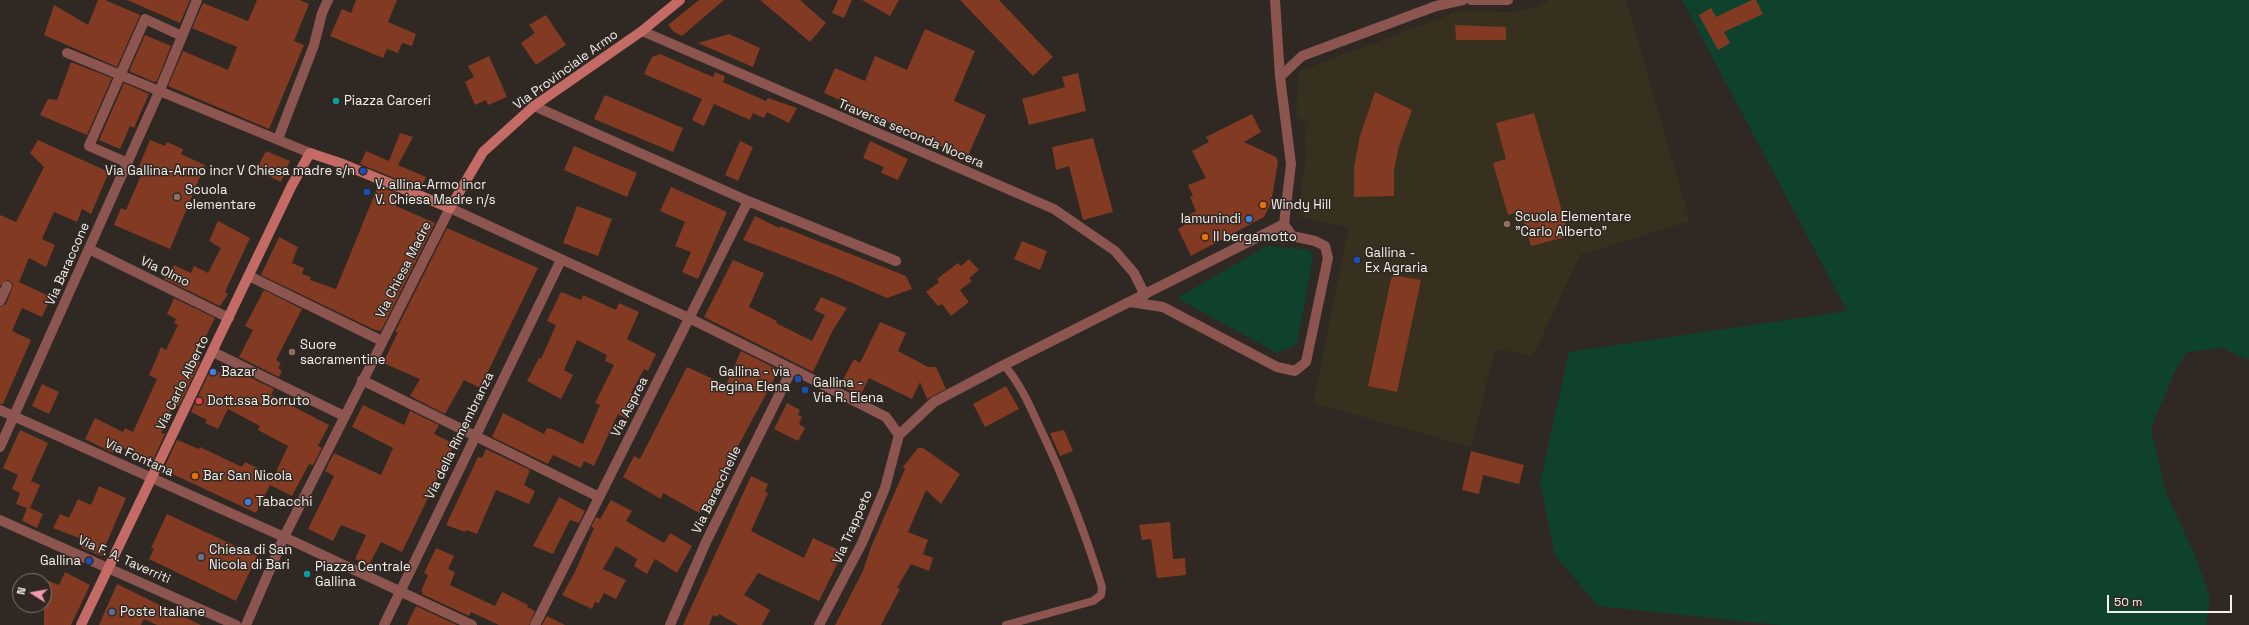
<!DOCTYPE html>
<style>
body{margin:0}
#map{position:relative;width:2249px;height:625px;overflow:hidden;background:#2f2823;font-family:"Space Grotesk",sans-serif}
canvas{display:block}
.north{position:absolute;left:12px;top:573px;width:40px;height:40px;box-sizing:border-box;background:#2f2823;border:1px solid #7e7873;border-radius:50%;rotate:281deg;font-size:11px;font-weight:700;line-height:16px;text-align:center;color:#f5f0ec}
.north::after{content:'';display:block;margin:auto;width:14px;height:18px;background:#f29aad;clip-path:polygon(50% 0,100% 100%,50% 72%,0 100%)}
.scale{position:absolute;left:2107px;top:595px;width:125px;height:18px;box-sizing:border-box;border:2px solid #f5f0ec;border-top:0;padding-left:5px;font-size:12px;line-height:14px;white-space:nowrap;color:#f5f0ec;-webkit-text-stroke:3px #2f2823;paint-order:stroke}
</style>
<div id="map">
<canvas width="2249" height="625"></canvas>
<div class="north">N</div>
<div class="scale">50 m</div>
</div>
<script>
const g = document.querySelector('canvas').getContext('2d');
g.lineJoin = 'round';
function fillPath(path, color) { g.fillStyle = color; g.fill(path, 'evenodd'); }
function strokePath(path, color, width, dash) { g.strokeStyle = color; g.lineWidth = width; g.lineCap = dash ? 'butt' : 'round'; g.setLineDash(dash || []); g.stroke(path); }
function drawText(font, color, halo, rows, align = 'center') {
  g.font = font + ' "Space Grotesk",sans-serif'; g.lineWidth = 3; g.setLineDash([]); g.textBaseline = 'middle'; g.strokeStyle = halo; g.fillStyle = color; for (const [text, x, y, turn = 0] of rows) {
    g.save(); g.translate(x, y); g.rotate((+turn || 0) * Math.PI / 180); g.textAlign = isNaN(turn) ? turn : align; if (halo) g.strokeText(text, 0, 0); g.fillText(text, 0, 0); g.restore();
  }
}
fillPath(new Path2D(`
 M1550,0H1626L1690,221L1580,255L1533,356L1495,349L1471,447L1313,403L1349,227L1298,217L1306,153L1305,123L1296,117L1299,71L1459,11L1513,12L1536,7Z`), '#37301f');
fillPath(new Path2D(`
 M1682,0H2249V360L2222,348L2187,352L2175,371L2151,428L2166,493L2194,553L2210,597L2206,625H1780L1598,606L1555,555L1540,482L1569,352L1847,311Z
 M1267,246L1310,250L1313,257L1297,344L1277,353L1177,298Z`), '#0f422c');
fillPath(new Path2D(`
 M98,0H105L140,15L117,67L44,35L54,5L88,25Z
 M127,0H190L180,23Z
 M257,0H300L309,4L294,41L304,45L269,129L168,86L183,51L228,70L237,47L192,28L203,3L248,21Z
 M356,0H397L388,22L416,34L412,46L402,43L398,53L387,49L383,58L330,36L342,9L351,13Z
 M699,0H724L682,36L674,32L668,25Z
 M760,0H800L826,23L810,42Z
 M838,0H852L844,18L832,13Z
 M862,0H899L890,16Z
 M960,0H999L1053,57L1033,76Z
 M1752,0H1756L1763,14L1724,32L1730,43L1718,50L1699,15L1711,8L1716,17Z
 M546,15L566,45L536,65L521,43L535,33L529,25Z
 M1455,25L1506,27V40H1456Z
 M925,29L975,51L954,101L986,115L967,158L824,93L835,68L865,81L875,56L907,70Z
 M729,34L760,48L753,67L698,43Z
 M145,35L171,46L157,81L154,82L129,71Z
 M660,54L713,77L715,72L725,76L723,82L766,101L768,98L797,108L789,123L767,112L764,118L753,113L750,120L714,104L704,126L692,120L702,99L644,74L652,57Z
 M489,56L507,97L488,105L486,100L475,105L465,82L474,77L468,66Z
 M71,62L112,78L87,135L40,115L48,99L57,100Z
 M1078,73L1086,111L1029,125L1022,99L1065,87L1062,77Z
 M124,83L149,94L134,128L130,126L120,149L99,140Z
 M1375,92L1412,110L1399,146L1394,170V196L1354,197V167L1360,136Z
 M605,95L683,128L673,152L594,119Z
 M1534,113L1569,236L1531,246L1521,211L1508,215L1493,163L1506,159L1496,123Z
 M1252,114L1261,132L1244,142L1276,157L1278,162L1271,203L1264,217L1191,256L1178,229L1186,224L1183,218L1196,211L1190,197L1193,196L1188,185L1206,178L1192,151L1209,142L1206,137Z
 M400,133L413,137L398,165L426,177L421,189L360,164L366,151L389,161Z
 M1093,138L1113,212L1083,220L1069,166L1056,170L1052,147Z
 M38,140L109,172L91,214L82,209L77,222L54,212L42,239L55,245L46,267L29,258L19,282L51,297L42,317L22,308L12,331L31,340L3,404H0V307L6,304L13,286L12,282L7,280L0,286V215L16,222L44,167L30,153Z
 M150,140L165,146L167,142L183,149L181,154L205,165L170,249L114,225L121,208L126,210L142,173L137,171Z
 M740,141L753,147L738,181L725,175Z
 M870,141L908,159L898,180L881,173L884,167L863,158Z
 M574,146L637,173L627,197L564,170Z
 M266,151L290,161L281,182L256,170Z
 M378,186L400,194L396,206L435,223L381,331L375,330L261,275L279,237L298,247L292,263L304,268L302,274L311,277L310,280L336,289Z
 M671,187L727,212L698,279L682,272L691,252L675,246L685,222L660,211Z
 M577,206L612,219L598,256L563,243Z
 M755,216L779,228L780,226L906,276L912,289L887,298L836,276L743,240Z
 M218,221L250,238L225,292L228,294L220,306L164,279L174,265L191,273L194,266L208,273L221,248L209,241Z
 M447,228L538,268L480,388L464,380L445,414L410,396L420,379L383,363L398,332H395Z
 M1022,241L1047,251L1040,270L1014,259Z
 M969,259L979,270L969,278L972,281L960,290L969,302L951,316L942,304L938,306L926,292L939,282L937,279L958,263L961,266Z
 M733,260L764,273L749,307L777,321L776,323L812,341L825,315L814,310L821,297L847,308L833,330L813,372L704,317Z
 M1392,275L1421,280L1397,392L1368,386Z
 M264,290L302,309L276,360L281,363L278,368L282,371L279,377L239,357L253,330L245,326Z
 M561,292L581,300L583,295L616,310L619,303L639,312L627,339L656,354L648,371L644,369L631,393L637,397L627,419L618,414L594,466L584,461L581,468L553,455L548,464L492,437L503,413L544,434L547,428L552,429L583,444L600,405L595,403L614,365L605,361L607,355L577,340L564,370L573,375L561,399L527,381L539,358L541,359L556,325L547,321Z
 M174,298L215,318L194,360L200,362L179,406L174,404L161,433L165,434L152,462L117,445L113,453L85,439L95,418L123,432L125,428L133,432L157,379L149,375L153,366L161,347L166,350L178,325L174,323L176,319L167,314Z
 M880,322L906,333L898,351L928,367H936L946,389L927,399L920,382L912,399L869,378L860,396L840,385L854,359L860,363Z
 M741,351L779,370L707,504L705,503L699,513L663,493L661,499L623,477L634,456L640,459L687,367L726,385Z
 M211,368L229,377L233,369L274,389L271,395L329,425L318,446L322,448L313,465L309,464L292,496L270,485L256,513L168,472L169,470L164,468L177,440L199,449L200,447L242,467L245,462L274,476L288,446L258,430L260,426L228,409L218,429L205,423L207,420L191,412Z
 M42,384L59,392L49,414L32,406Z
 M1006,386L1019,409L985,427L973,404Z
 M787,403L800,410L798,415L802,417L799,424L805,428L798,441L774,429Z
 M363,405L404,425L410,411L439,425L434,434L454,444L402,552L381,542L369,565L355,559L366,535L341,525L333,541L308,529L334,476L325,471L334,453L381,475L393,448L352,427Z
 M20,430L48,443L31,481L40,485L30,508L43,514L37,528L22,521L27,508L16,504L20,493L12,489L18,475L3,468Z
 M1064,430L1073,451L1060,456L1050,433Z
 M918,448H923L960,474L941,504L926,490L908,532L928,540L923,554L933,558L929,571L911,564L897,588L900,589L881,625H835L863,571L871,547L905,469L903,467Z
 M486,449L530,470L524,485L535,491L529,504L496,490L477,534L466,530L465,532L446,525L478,457L482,458Z
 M1471,451L1524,465L1519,484L1483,475L1479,494L1462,490Z
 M751,476L768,484L765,492L768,493L751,531L804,558L813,538L843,552L819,601L758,573L744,595L770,610L762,625H738L719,614L717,617L713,615L709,625H683Z
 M99,486L126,498L101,556L82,548L79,538L53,528L60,514L69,518L78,499L91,505Z
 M559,497L585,511L579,523L570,520L553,554L533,546Z
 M611,500L632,511L626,521L664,543L670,533L692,546L677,573L655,559L647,574L634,566L637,559L616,546L603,569L626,580L616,599L604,593L599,603L595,602L592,609L562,595L575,572L594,528L591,527L596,517L600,519Z
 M167,514L257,556L236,601L149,559L154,549L151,548Z
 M1170,522L1173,559L1185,558L1186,575L1157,578L1151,539L1142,540L1139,525Z
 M436,548L454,556L448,569L455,572L450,585L495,606L502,592L528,605L527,607L535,611L529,625H499L471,612L469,616L422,594L423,592L421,591L428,575L424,573Z
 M65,572L90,585L71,625H44V579L59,585Z
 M117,584L164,607L201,625H157L144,619L141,625H99Z
 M416,606L457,625H407Z
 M547,616L565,625H542Z`), '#833a22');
strokePath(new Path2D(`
 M1004,365C1020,383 1030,406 1040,428C1065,480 1085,533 1102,587L1101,595L1093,601L1006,625`), '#8d5550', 8);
strokePath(new Path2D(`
 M1275,0L1280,77L1291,164L1284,224
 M1471,0H1508
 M642,31L1054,209L1115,251L1134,273L1145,295
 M67,53L310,153
 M1280,77L1302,56L1436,6L1463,0
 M534,106L748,201L896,261
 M278,139L314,45L322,13L328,0
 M128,163L89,146L145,19L182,36
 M89,249L229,318
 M249,276L382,341
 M0,301L7,286
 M213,352L344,416
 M362,380L599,497
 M0,410L284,537L472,625
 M0,447L159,92L197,0
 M0,520L236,625
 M246,625L284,537L450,208L689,318L792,369L886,417L899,435L934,402L1004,365L1284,224L1292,236L1315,241L1325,246L1328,258L1306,362L1295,371L1277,367L1163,307L1130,302
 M384,625L561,260
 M535,625L748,201
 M670,625L706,542L792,369
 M819,625L862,543L885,488L899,435`), '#8d5550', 10);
strokePath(new Path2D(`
 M81,625L292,185L310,153L340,163L450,208L483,152L534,106L642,31L680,0`), '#c46b65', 10);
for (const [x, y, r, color] of [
 [336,101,4,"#0f9aa8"],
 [363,171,4,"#1a4fb4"],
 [367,192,4,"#1a4fb4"],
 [177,197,4,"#8d6e63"],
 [1263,205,4,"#e8710a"],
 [1249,219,4,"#3f7fe0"],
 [1507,224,4,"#8d6e63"],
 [1205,237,4,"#e8710a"],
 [1357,260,4,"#1a4fb4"],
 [292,352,4,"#8d6e63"],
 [213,372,4,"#3f7fe0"],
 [798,379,4,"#1a4fb4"],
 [805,390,4,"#1a4fb4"],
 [199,401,4,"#e0444e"],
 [195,476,4,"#e8710a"],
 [248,502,4,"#3f7fe0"],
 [201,557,4,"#6b7280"],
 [89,561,4,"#1a4fb4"],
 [307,574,4,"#0f9aa8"],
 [112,612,4,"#5c6f8a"]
]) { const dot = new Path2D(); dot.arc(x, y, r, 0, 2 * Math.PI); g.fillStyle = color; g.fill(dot); strokePath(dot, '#2f2823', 1.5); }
drawText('13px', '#f5f0ec', '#2f2823', [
 ["Via Provinciale Armo",566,70,-36],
 ["Traversa seconda Nocera",911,134,23],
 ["Via Baraccone",68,264,-66],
 ["Via Chiesa Madre",404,270,-63],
 ["Via Olmo",165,272,26],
 ["Via Carlo Alberto",183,383,-64],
 ["Via Asprea",630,407,-63],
 ["Via della Rimembranza",460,436,-64],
 ["Via Fontana",139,458,24],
 ["Via Baracchelle",717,490,-64],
 ["Via Trappeto",853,527,-66],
 ["Via F. A. Taverriti",124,560,24]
]);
drawText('13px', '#f5f0ec', '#2f2823', [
 ["Piazza Carceri",344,101],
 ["Via Gallina-Armo incr V Chiesa madre s/n",355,171,"right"],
 ["V. allina-Armo incr",375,185],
 ["V. Chiesa Madre n/s",375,200],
 ["Scuola",185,190],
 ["elementare",185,205],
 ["Windy Hill",1271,205],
 ["Scuola Elementare",1515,217],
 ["\"Carlo Alberto\"",1515,232],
 ["Iamunindi",1241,219,"right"],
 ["Il bergamotto",1213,237],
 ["Gallina -",1365,253],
 ["Ex Agraria",1365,268],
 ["Suore",300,345],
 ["sacramentine",300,360],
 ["Bazar",221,372],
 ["Gallina - via",790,372,"right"],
 ["Regina Elena",790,387,"right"],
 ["Gallina -",813,383],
 ["Via R. Elena",813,398],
 ["Dott.ssa Borruto",207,401],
 ["Bar San Nicola",203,476],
 ["Tabacchi",256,502],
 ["Chiesa di San",209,550],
 ["Nicola di Bari",209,565],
 ["Gallina",81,561,"right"],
 ["Piazza Centrale",315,567],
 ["Gallina",315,582],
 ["Poste Italiane",120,612]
], 'left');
</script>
